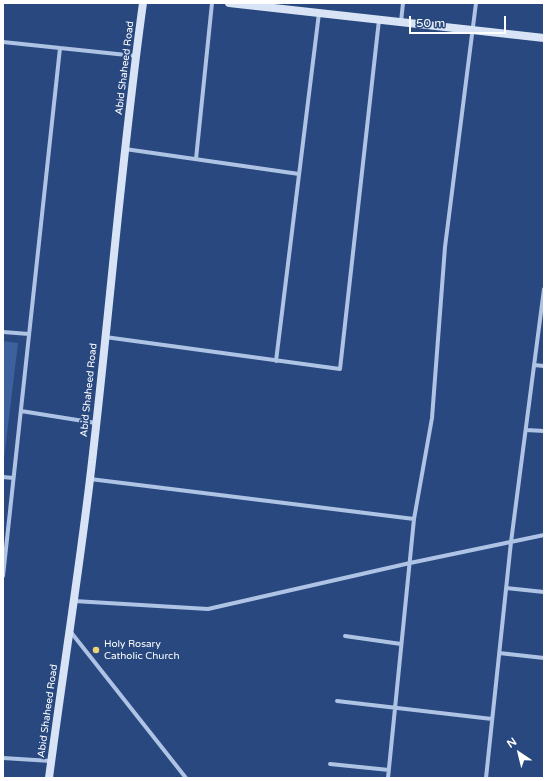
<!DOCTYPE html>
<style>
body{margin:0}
#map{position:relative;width:547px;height:781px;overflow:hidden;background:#28487f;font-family:"Varela Round",sans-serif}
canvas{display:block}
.frame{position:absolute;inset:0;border:4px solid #fff;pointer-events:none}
.north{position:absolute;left:499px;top:733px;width:40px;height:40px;-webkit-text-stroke:3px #28487f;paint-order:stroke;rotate:325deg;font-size:11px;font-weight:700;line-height:16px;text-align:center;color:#fff}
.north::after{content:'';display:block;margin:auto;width:14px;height:18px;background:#fff;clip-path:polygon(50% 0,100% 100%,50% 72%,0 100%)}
.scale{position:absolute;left:409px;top:16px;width:97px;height:18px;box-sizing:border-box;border:2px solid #fff;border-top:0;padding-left:5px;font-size:12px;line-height:14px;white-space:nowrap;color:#fff;-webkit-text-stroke:3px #28487f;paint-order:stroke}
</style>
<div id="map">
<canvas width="547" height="781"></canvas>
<div class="frame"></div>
<div class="north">N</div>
<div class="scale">50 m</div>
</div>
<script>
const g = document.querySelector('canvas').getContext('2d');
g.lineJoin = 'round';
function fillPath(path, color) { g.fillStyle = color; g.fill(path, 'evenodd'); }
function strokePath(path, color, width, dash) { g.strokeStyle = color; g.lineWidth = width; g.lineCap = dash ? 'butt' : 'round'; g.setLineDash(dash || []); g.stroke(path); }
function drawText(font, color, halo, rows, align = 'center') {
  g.font = font + ' "Varela Round",sans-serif'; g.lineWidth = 4; g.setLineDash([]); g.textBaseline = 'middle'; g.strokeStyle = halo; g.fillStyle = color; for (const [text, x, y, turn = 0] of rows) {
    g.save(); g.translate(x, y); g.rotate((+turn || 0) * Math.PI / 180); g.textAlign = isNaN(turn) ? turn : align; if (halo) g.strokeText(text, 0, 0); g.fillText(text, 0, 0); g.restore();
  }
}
fillPath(new Path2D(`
 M3,341L18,343L3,467Z`), '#3d619c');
strokePath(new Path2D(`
 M401,22L403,3
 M3,42L136,56
 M125,149L299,174
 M196,159L212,3
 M3,332L29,334
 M105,337L340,369L379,20
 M276,361L319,13
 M534,365L544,366
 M21,411L96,423
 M526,430L544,431
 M3,477L13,478
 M90,479L414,519
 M3,576L60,48
 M506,588L544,592
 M74,601L208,609L410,563L544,535
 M70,631L186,778
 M345,636L401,644
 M499,653L544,658
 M337,701L492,719
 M3,758L51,761
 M330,764L389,770
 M388,778L414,519L432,418L445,247L476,3
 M486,778L511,542L544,289`), '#afc4e5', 4);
strokePath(new Path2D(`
 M229,3L544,38
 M49,778C62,678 78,579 90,479C109,320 121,161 143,3`), '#d8e3f5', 8);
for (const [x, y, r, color] of [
 [96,650,4,"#ecd276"]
]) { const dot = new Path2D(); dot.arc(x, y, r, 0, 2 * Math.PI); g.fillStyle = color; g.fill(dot); strokePath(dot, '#28487f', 1.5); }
drawText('10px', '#fff', '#28487f', [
 ["Abid Shaheed Road",125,68,-83],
 ["Abid Shaheed Road",89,390,-84],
 ["Abid Shaheed Road",48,711,-82]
]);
drawText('10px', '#fff', '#28487f', [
 ["Holy Rosary",104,644],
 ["Catholic Church",104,656]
], 'left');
</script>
